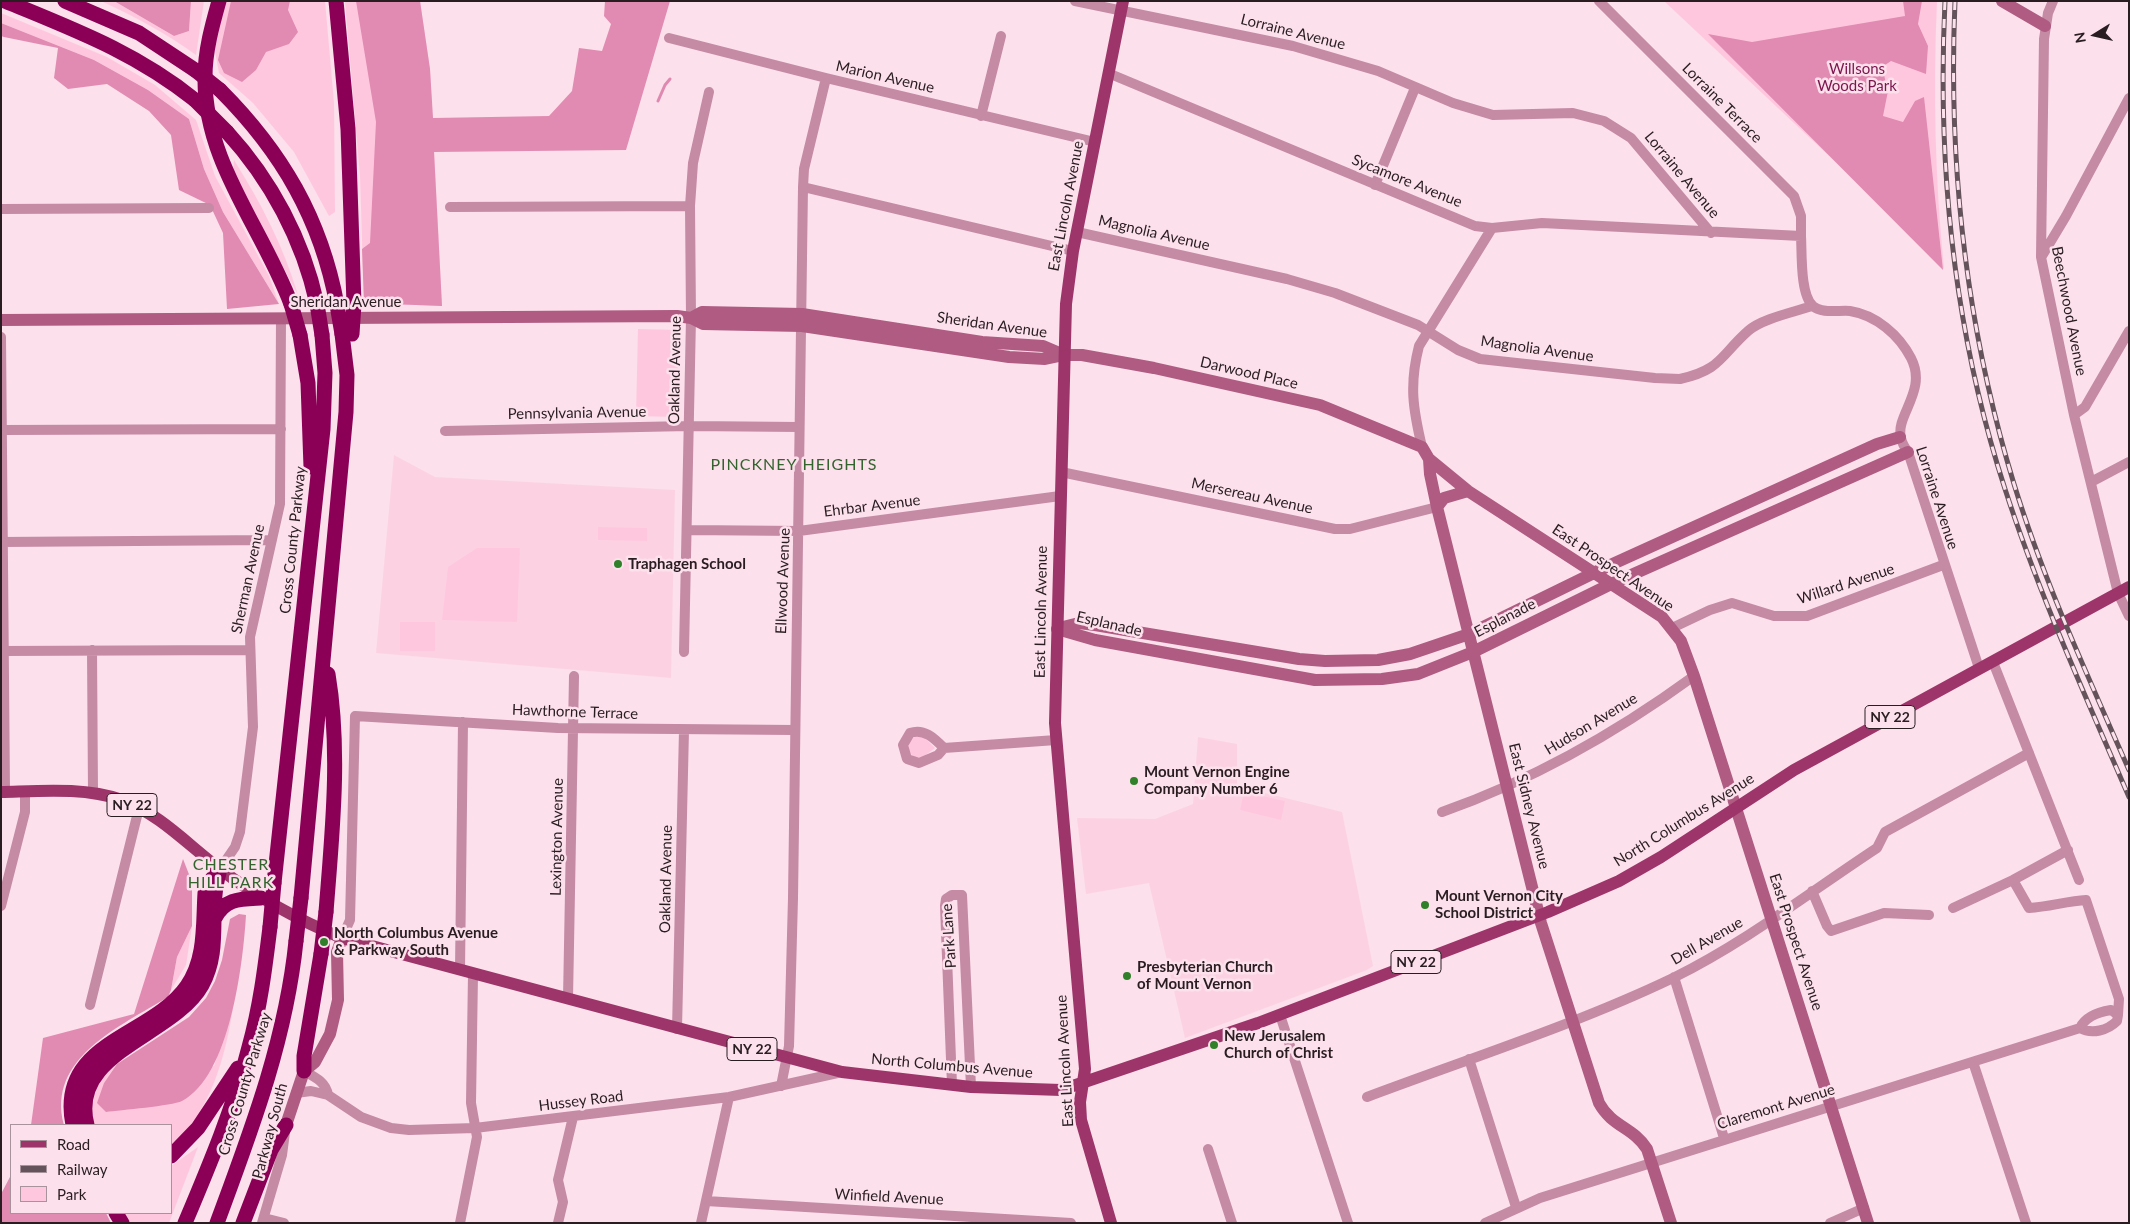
<!DOCTYPE html>
<style>
body{margin:0}
#map{position:relative;width:2130px;height:1224px;overflow:hidden;background:#fce0eb;font-family:Lato,sans-serif}
canvas{display:block}
.frame{position:absolute;inset:0;border:2px solid #291d22;pointer-events:none}
.legend{position:absolute;left:10px;top:1124px;width:162px;height:90px;box-sizing:border-box;background:#fce0eb;border:1px solid #a8929b;margin:0;padding:6px 9px;list-style:none;font-size:15px;color:#291d22}
.legend li{display:flex;align-items:center;gap:10px;height:25px}
.legend b{width:25px;border:1px solid #a8929b}
.north{position:absolute;left:2070px;top:10px;width:50px;height:50px;-webkit-text-stroke:4px #fce0eb;paint-order:stroke;rotate:260deg;font-size:14px;font-weight:700;line-height:20px;text-align:center;color:#291d22}
.north::after{content:'';display:block;margin:auto;width:18px;height:22px;background:#291d22;clip-path:polygon(50% 0,100% 100%,50% 72%,0 100%)}
</style>
<div id="map">
<canvas width="2130" height="1224"></canvas>
<div class="frame"></div>
<ul class="legend">
<li><b style="height:6px;background:#9d356a"></b>Road</li>
<li><b style="height:6px;background:#64535a"></b>Railway</li>
<li><b style="height:14px;background:#ffc7de"></b>Park</li>
</ul>
<div class="north">N</div>
</div>
<script>
const g = document.querySelector('canvas').getContext('2d');
g.lineJoin = 'round';
function fillPath(path, color) { g.fillStyle = color; g.fill(path, 'evenodd'); }
function strokePath(path, color, width, dash) { g.strokeStyle = color; g.lineWidth = width; g.lineCap = dash ? 'butt' : 'round'; g.setLineDash(dash || []); g.stroke(path); }
function drawText(font, color, halo, rows, align = 'center') {
  g.font = font + ' Lato,sans-serif'; g.lineWidth = 5; g.setLineDash([]); g.textBaseline = 'middle'; g.strokeStyle = halo; g.fillStyle = color; for (const [text, x, y, turn = 0] of rows) {
    g.save(); g.translate(x, y); g.rotate((+turn || 0) * Math.PI / 180); g.textAlign = isNaN(turn) ? turn : align; if (halo) g.strokeText(text, 0, 0); g.fillText(text, 0, 0); g.restore();
  }
}
fillPath(new Path2D(`
 M394,455L435,477L675,490L671,678L376,653Z
 M1198,737L1237,744V786L1342,812L1373,966L1367,970L1185,1038L1149,883L1086,894L1077,818L1155,819L1193,804Z`), '#fcd2e3');
fillPath(new Path2D(`
 M101,1H114L174,36L189,31L191,1H204L196,55C166,33 135,17 101,1Z
 M224,1H325L334,103L335,212L329,216L294,152L253,103L219,73L214,46Z
 M345,1H420L430,69L442,306L364,303L360,176Z
 M1664,1H1937C1933,91 1935,179 1944,269L1893,216Z
 M1,13L107,57L155,85L196,120L215,176L269,276L279,304L223,212L204,169L189,119L148,90L94,60L1,23Z
 M234,160C262,205 283,245 298,295L233,174Z
 M638,329L679,330L677,417L636,416Z
 M598,527L647,528V541L598,540Z
 M477,548H520L517,622L442,620L448,567Z
 M400,622H435V651H400Z
 M918,736H923L935,748L923,757L916,758L908,752C908,744 909,738 918,736Z
 M1244,792L1285,801L1281,820L1240,810Z
 M192,926L186,965L171,990L177,957Z
 M233,1008C225,1058 211,1111 171,1146V1125H95C85,1100 97,1079 117,1064L104,1083L214,1066Z
 M198,1147L169,1223H128L123,1213H171V1166Z`), '#ffc7de');
fillPath(new Path2D(`
 M114,1H191L189,31L174,36Z
 M231,1H290L288,10L298,32L289,44L266,52L256,70L242,82L224,73L218,60Z
 M356,1H420L430,69L433,118L549,116L572,91L579,48L602,51L611,24L604,16L605,1H670L626,150L434,152L442,306L364,303L362,249L370,243L376,122Z
 M1903,1H1922L1918,24L1928,46L1926,74L1891,61L1882,67L1888,91L1883,116L1903,122L1915,101L1924,97L1943,270L1708,34L1752,42L1905,16Z
 M1,23L94,60L148,90L189,119L204,169L223,212L279,304L227,309L223,233L210,205L179,190L171,135L149,111L107,84L68,89L54,78L58,48L4,37L1,36Z
 M183,859L192,882V926L177,957L171,990L168,997C121,1026 46,1058 64,1125H31L43,1038L134,1014Z
 M239,914L246,915C243,964 230,1076 182,1101C172,1106 120,1110 106,1112L97,1103L104,1083L117,1064L189,1017L206,998L215,981L222,960L230,919Z
 M11,1175V1213H106L111,1223H1V1194Z`), '#e18bb2');
strokePath(new Path2D(`
 M658,101L665,85L670,79`), '#e089b0', 3);
strokePath(new Path2D(`
 M1075,1L1293,46L1378,71L1453,103L1493,115L1573,113L1604,121L1631,138L1711,233
 M1599,1L1794,196L1801,216V236
 M2053,1L2048,13L2044,39L2041,257L2074,415L2118,593L2129,616
 M669,38L826,78L1095,142
 M1108,73L1475,226L1492,228L1542,223L1801,236C1802,253 1800,295 1813,306C1821,314 1839,310 1850,311C1876,315 1899,335 1911,358C1928,391 1895,415 1901,438C1902,443 1905,448 1908,452L1979,668
 M981,116L1001,36
 M1375,185L1415,88
 M803,187L1073,251
 M450,207L690,206
 M1,209L209,208
 M1077,232L1287,279L1335,293L1418,325L1458,350L1480,359L1655,378L1680,379C1721,370 1720,356 1748,331C1761,319 1794,312 1812,306
 M2042,256L2066,216L2129,98
 M1,337L5,792
 M2074,415L2085,407L2129,331
 M1,430L281,429
 M445,431L689,426L799,427
 M1422,447C1413,409 1409,385 1419,346L1492,228
 M1061,472L1335,529H1350L1437,507
 M2091,482L2129,462
 M687,530L799,531L1060,496
 M1,542L271,540
 M1672,628L1710,610L1732,603L1774,616H1807L1943,565
 M92,650L93,793
 M1,651L249,650
 M684,652L691,318L690,206L693,163L709,92
 M1993,662L2079,880
 M944,748C934,738 924,728 910,733L903,745L907,759L919,763L938,755L944,748L1056,740
 M1442,812C1533,780 1616,733 1694,676
 M220,869L235,847L240,832L253,727L250,637L280,504L281,318
 M2013,880L2029,908C2049,907 2067,901 2086,900L2119,999L2118,1015
 M1812,891L1827,926L1831,931L1884,913L1929,915
 M1,906L25,812V792
 M1953,908L2013,880L2068,850
 M342,938L350,920L355,716L558,728L794,730
 M460,970L463,722
 M1674,977L1724,1138
 M568,999L574,676
 M90,1005L139,808
 M1280,1015L1348,1223
 M677,1029L684,730
 M1469,1059L1516,1207
 M1973,1062L2026,1223
 M304,1071C315,1077 326,1082 328,1095
 M952,1085L945,906L946,899L952,895H962L971,1087
 M781,1086L789,1046L793,898L803,187L804,169L826,78
 M296,1093L311,1091L328,1095L361,1117L391,1128L409,1130L475,1128L729,1097L842,1072
 M1367,1097C1468,1059 1577,1024 1673,978C1746,942 1810,892 1877,848L1885,832L2029,753
 M1208,1149L1232,1223
 M706,1201L1071,1223
 M264,1218L284,1223
 M262,1223L282,1155L285,1132
 M460,1223L477,1137L471,1103L473,974
 M558,1223L563,1202L558,1180L573,1117
 M701,1223L729,1097
 M1485,1223L1540,1198L2080,1028C2092,1035 2108,1030 2117,1021L2118,1015L2111,1010C2099,1012 2085,1017 2080,1028
 M1830,1223L1864,1208`), '#c58aa4', 10);
strokePath(new Path2D(`
 M2002,1L2045,26
 M691,318L702,312L802,314L982,342L1043,346L1064,355
 M1,320L677,316L691,318L703,324L802,326L1009,357L1045,359L1064,355H1082L1154,368L1320,405L1422,447L1429,459L1468,491L1662,617L1681,641L1694,676L1868,1223
 M1429,459L1430,474L1437,507L1541,923L1599,1103C1612,1127 1633,1127 1647,1149L1671,1223
 M1437,507L1444,498L1468,491
 M1059,628L1079,623L1095,625L1299,659L1325,661L1378,660L1410,654L1469,634L1606,567L1877,444L1900,437
 M1057,629L1095,640L1315,680L1382,679L1418,674L1473,652L1611,584L1908,452
 M286,1125L304,1071L315,1062L330,1034L338,1000L337,952L342,938`), '#af5b82', 12);
strokePath(new Path2D(`
 M1,792C41,791 84,787 122,800C160,814 188,845 220,869C258,898 298,920 342,938L842,1072L971,1087L1061,1090L1258,1023L1548,912L1619,881L1661,857L1794,770L2129,587
 M1111,1223L1081,1120L1080,1102L1085,1069L1055,723L1066,304L1073,251L1123,1`), '#9d356a', 12);
strokePath(new Path2D(`
 M5,1C75,30 135,52 195,100
 M65,1L139,33L195,70
 M219,1C212,26 205,51 205,77C204,162 262,227 291,304
 M336,1L348,129L354,304
 M220,90C282,152 321,219 337,305
 M227,132C271,180 303,240 317,304
 M300,335L308,383L311,467
 M274,883L323,429L325,373L322,335
 M301,898L346,412L347,375L342,334
 M326,912C332,834 341,752 328,674
 M215,918C225,898 241,899 261,898
 M304,1071V1056L321,954
 M73,1125C56,1041 151,1038 187,986C206,959 203,924 205,893L208,884L220,869
 M87,1125C68,1052 173,1037 202,985C222,949 208,910 219,873
 M171,1156L198,1128L238,1068
 M116,1213L122,1223
 M185,1223C209,1166 234,1107 249,1047C260,1008 265,968 270,927
 M217,1223C251,1131 286,1040 296,941
 M243,1223L271,1150L286,1125`), '#8b0056', 15);
const rail = new Path2D(`
 M1945,1C1937,166 1954,332 2005,489C2039,594 2085,695 2129,797
 M1955,1C1948,165 1966,327 2014,484C2044,582 2088,676 2129,770`);
strokePath(rail, '#64535a', 5);
strokePath(rail, '#fce0eb', 3, [9]);
strokePath(new Path2D(`
 M195,70L220,90
 M195,100L227,132
 M291,304L300,335
 M317,304L322,335
 M337,305L342,334
 M352,334L354,304
 M270,927L274,883
 M296,941L301,898
 M321,954L326,912`), '#8b0056', 15);
for (const [x, y, r, color] of [
 [618,564,5,"#307f29"],
 [1134,781,5,"#307f29"],
 [1425,905,5,"#307f29"],
 [324,942,5,"#307f29"],
 [1127,976,5,"#307f29"],
 [1214,1045,5,"#307f29"]
]) { const dot = new Path2D(); dot.arc(x, y, r, 0, 2 * Math.PI); g.fillStyle = color; g.fill(dot); strokePath(dot, '#fce0eb', 2); }
for (const [x, y, w] of [
 [1890,717,50],
 [132,805,50],
 [1416,962,50],
 [752,1049,50]
]) { const box = new Path2D(); box.roundRect(x - w / 2, y - 11.5, w, 23, 4); g.fillStyle = '#fce0eb'; g.fill(box); strokePath(box, '#291d22', 1); }
drawText('bold 14px', '#291d22', null, [
 ["NY 22",1890,717],
 ["NY 22",132,805],
 ["NY 22",1416,962],
 ["NY 22",752,1049]
]);
drawText('15px', '#291d22', '#fce0eb', [
 ["Lorraine Avenue",1293,32,14],
 ["Marion Avenue",885,77,13],
 ["Lorraine Terrace",1722,103,45],
 ["Lorraine Avenue",1682,175,50],
 ["Sycamore Avenue",1407,181,22],
 ["East Lincoln Avenue",1066,206,-79],
 ["Magnolia Avenue",1154,233,13],
 ["Sheridan Avenue",346,302],
 ["Beechwood Avenue",2069,311,79],
 ["Sheridan Avenue",992,325,8],
 ["Magnolia Avenue",1537,349,8],
 ["Oakland Avenue",675,370,-89],
 ["Darwood Place",1249,373,13],
 ["Pennsylvania Avenue",577,413,-1],
 ["Mersereau Avenue",1252,496,12],
 ["Lorraine Avenue",1937,498,72],
 ["Ehrbar Avenue",872,506,-7],
 ["Cross County Parkway",293,540,-84],
 ["East Prospect Avenue",1613,568,34],
 ["Sherman Avenue",248,579,-78],
 ["Ellwood Avenue",783,581,-88],
 ["Willard Avenue",1846,584,-18],
 ["East Lincoln Avenue",1041,612,-89],
 ["Esplanade",1505,618,-27],
 ["Esplanade",1109,624,13],
 ["Hawthorne Terrace",575,712,2],
 ["Hudson Avenue",1591,724,-31],
 ["East Sidney Avenue",1529,806,76],
 ["North Columbus Avenue",1684,820,-32],
 ["Lexington Avenue",557,837,-89],
 ["Oakland Avenue",666,879,-89],
 ["Park Lane",949,936,-94],
 ["Dell Avenue",1707,941,-30],
 ["East Prospect Avenue",1796,942,72],
 ["East Lincoln Avenue",1065,1061,-93],
 ["North Columbus Avenue",952,1066,5],
 ["Cross County Parkway",245,1084,-73],
 ["Hussey Road",581,1101,-7],
 ["Claremont Avenue",1776,1107,-17],
 ["Parkway South",270,1131,-75],
 ["Winfield Avenue",889,1197,3]
]);
drawText('15px', '#7b154e', '#fce0eb', [
 ["Willsons",1857,69],
 ["Woods Park",1857,86]
]);
drawText('bold 15px', '#291d22', '#fce0eb', [
 ["Traphagen School",628,564],
 ["Mount Vernon Engine",1144,772],
 ["Company Number 6",1144,789],
 ["Mount Vernon City",1435,896],
 ["School District",1435,913],
 ["North Columbus Avenue",334,933],
 ["& Parkway South",334,950],
 ["Presbyterian Church",1137,967],
 ["of Mount Vernon",1137,984],
 ["New Jerusalem",1224,1036],
 ["Church of Christ",1224,1053]
], 'left');
g.letterSpacing = '1px';
drawText('16px', '#33642e', '#fce0eb', [
 ["PINCKNEY HEIGHTS",794,465],
 ["CHESTER",231,865],
 ["HILL PARK",231,883]
]);
g.letterSpacing = '0px';
</script>
